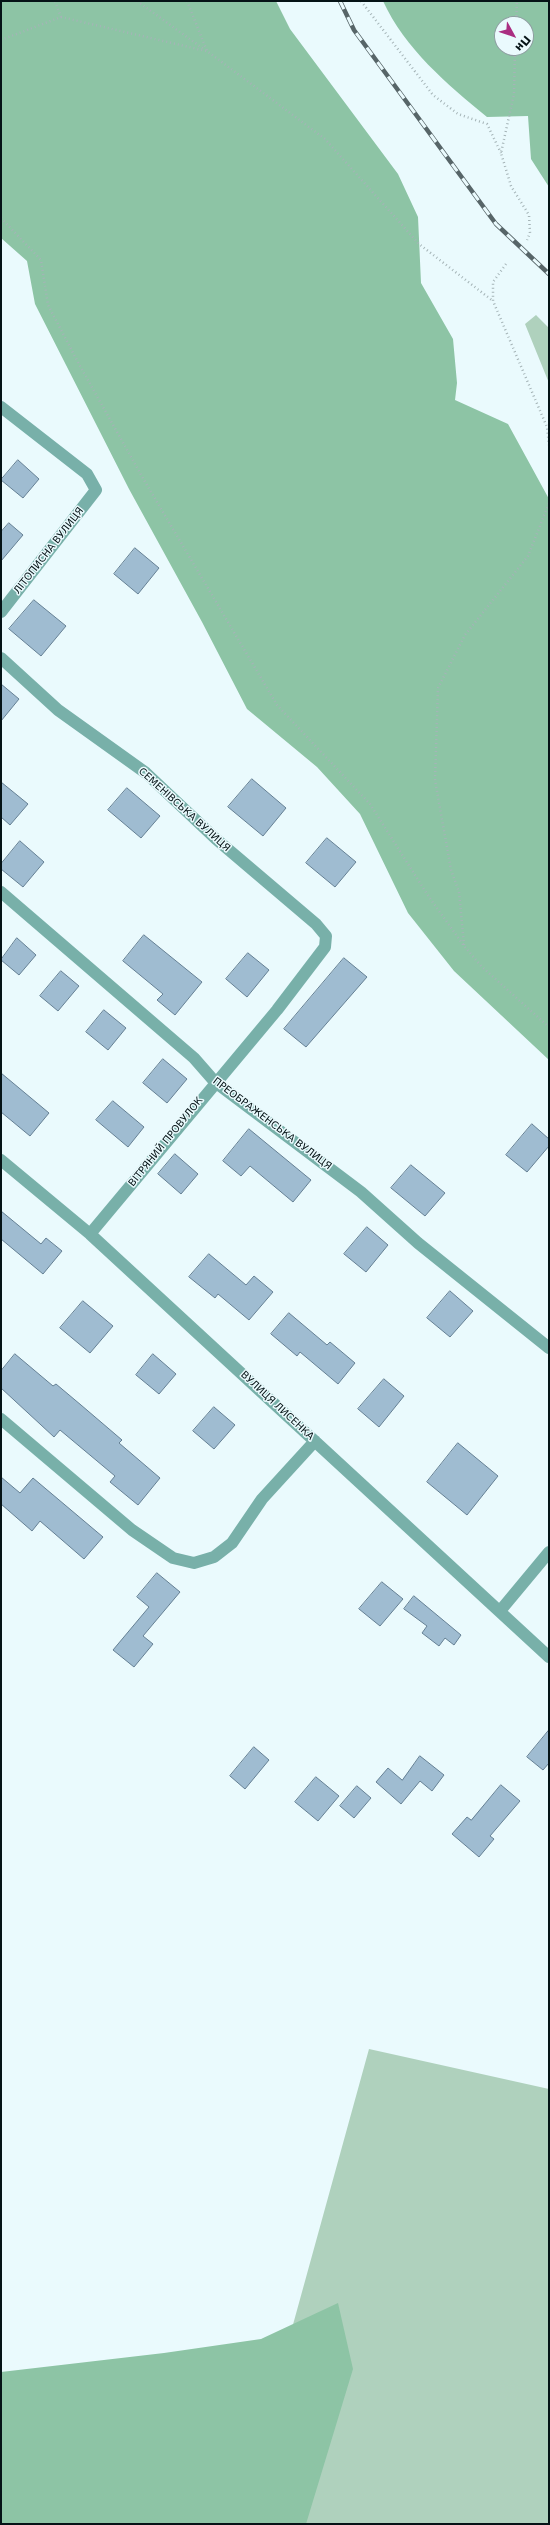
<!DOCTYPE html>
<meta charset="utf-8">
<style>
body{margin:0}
#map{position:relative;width:550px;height:2525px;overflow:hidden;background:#eafafd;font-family:"DejaVu Sans",sans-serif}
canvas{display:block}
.frame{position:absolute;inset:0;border:2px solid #051316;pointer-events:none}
.north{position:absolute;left:494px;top:16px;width:40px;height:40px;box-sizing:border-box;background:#eafafd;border:1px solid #8e9ea1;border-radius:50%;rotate:130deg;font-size:11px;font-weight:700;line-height:16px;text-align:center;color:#051316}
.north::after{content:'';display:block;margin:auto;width:14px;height:18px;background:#aa2e81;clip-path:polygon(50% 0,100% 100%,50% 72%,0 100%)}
</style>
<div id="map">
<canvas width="550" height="2525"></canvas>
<div class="frame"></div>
<div class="north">Пн</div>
</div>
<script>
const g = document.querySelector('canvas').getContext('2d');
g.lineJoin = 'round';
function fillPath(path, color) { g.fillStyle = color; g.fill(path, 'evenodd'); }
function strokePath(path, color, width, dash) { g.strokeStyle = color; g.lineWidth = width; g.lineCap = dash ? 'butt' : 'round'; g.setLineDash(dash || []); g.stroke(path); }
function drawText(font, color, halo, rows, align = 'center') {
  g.font = font + ' "DejaVu Sans",sans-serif'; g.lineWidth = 3; g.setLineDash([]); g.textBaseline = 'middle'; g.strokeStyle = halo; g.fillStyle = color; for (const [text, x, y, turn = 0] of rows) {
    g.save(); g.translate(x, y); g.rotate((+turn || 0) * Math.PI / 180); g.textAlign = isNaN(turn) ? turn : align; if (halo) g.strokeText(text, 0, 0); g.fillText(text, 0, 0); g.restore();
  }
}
fillPath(new Path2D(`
 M536,315L549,328V383L525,324Z
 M369,2049L549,2089V2524H238Z`), '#afd1bd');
fillPath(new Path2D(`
 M1,1H276L290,29L398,174L418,217L421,283L453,339L457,383L455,400L508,424L549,499V1060L454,971L408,913L360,814L317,767L247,709L202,622L129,489L35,304L27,261L1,238Z
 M383,1H549V187L531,159L528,116L487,117C447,84 405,49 383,1ZM502,24H526V48H502Z
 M338,2303L353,2369L306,2524H1V2372L164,2353L261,2339Z`), '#8dc4a5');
const building = new Path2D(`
 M18,460L39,479L23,498L1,480Z
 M9,523L23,535L1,561V532Z
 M135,548L159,568L138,594L114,574Z
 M34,600L66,626L41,656L9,629Z
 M1,684L19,699L1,721Z
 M252,779L286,808L263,836L228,807Z
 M1,782L28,804L10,825L1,817Z
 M127,788L160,816L141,838L108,810Z
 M327,838L356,862L335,887L306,863Z
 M20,841L44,862L23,887L1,869V864Z
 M144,935L202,982L175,1015L157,1000L163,994L123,961Z
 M17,938L36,955L19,975L1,960Z
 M248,953L269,970L247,997L226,979Z
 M344,958L367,977L306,1047L284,1029Z
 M61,971L79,986L58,1011L40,996Z
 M104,1010L126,1028L108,1050L86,1032Z
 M163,1059L187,1079L167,1103L143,1083Z
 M1,1073L49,1113L30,1136L1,1112Z
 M113,1101L144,1127L128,1147L96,1120Z
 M532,1124L549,1139V1146L527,1172L506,1155Z
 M249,1129L311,1180L293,1202L250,1166L241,1176L223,1161Z
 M175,1154L198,1174L181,1194L158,1174Z
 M411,1165L445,1193L425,1216L391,1188Z
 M1,1211L41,1244L46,1238L62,1251L43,1274L1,1239Z
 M367,1227L388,1245L366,1272L344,1254Z
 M209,1254L246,1285L254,1276L273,1292L249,1320L218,1294L215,1298L189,1277Z
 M450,1291L473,1311L450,1337L427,1318Z
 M83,1301L113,1326L90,1353L60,1328Z
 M289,1313L327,1345L330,1342L355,1363L338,1384L300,1352L297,1356L271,1334Z
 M15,1354L53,1386L56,1384L81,1405L122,1440L119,1443L160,1478L138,1505L110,1482L115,1476L60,1430L54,1437L1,1388V1371Z
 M153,1354L176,1374L159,1394L136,1375Z
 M384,1379L404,1396L379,1427L358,1409Z
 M214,1407L235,1425L214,1449L193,1431Z
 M458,1443L498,1476L467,1515L427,1482Z
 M1,1477L20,1493L33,1478L103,1537L84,1559L40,1521L32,1531L1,1504Z
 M157,1573L180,1592L143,1636L153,1644L134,1667L113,1650L149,1607L137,1597Z
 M382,1582L403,1599L380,1626L359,1609Z
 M414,1596L461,1635L454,1645L445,1638L439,1646L422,1633L427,1626L404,1609Z
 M549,1730V1763L543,1770L527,1757Z
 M254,1747L269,1760L245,1789L230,1776Z
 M420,1756L444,1775L432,1791L420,1781L401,1804L376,1782L388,1768L402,1780Z
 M316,1777L339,1796L318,1821L295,1802Z
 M501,1785L520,1801L490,1836L494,1839L479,1857L452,1834L467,1817L471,1820Z
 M357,1786L371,1798L354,1818L340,1806Z`);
fillPath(building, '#9fbcd1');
strokePath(building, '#658094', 1);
strokePath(new Path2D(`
 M137,1L205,50
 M187,1L207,51L325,139L419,244L493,301
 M361,1L433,95L458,114L487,124L501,153
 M61,17L206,51
 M516,24L517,1
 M1,40L61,17L55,1
 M515,48L514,94L501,153L511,186L529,215L530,233L527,240
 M1,218L41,260L48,305L80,366L144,480L277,705L370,804L427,894L464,946L482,967L549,1027
 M506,264L493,282V301L547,427L549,445
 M464,945L459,892L451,870L435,780L438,688L465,635L528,556L549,503`), '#a5b4b7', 2.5, [1, 3]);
strokePath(new Path2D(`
 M1,407L87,474L96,490L1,612
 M1,658L58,710L146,773L216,839L316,924L326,936L325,947L277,1010L90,1234
 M1,892L194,1058L215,1082L361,1192L418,1243L549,1348
 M1,1160L90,1234L549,1657
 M1,1419L132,1530L173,1558L194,1563L214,1557L232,1543L262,1499L315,1441
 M500,1611L549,1552`), '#78b0a9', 12);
const rail = new Path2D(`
 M340,1L354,30L496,224L549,274`);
strokePath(rail, '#576568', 4.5);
strokePath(rail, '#eafafd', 3, [9]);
drawText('10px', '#051316', '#eafafd', [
 ["ЛІТОПИСНА ВУЛИЦЯ",49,551,-52],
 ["СЕМЕНІВСЬКА ВУЛИЦЯ",184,810,42],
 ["ПРЕОБРАЖЕНСЬКА ВУЛИЦЯ",272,1124,37],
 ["ВІТРЯНИЙ ПРОВУЛОК",166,1142,-51],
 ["ВУЛИЦЯ ЛИСЕНКА",277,1406,43]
]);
</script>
